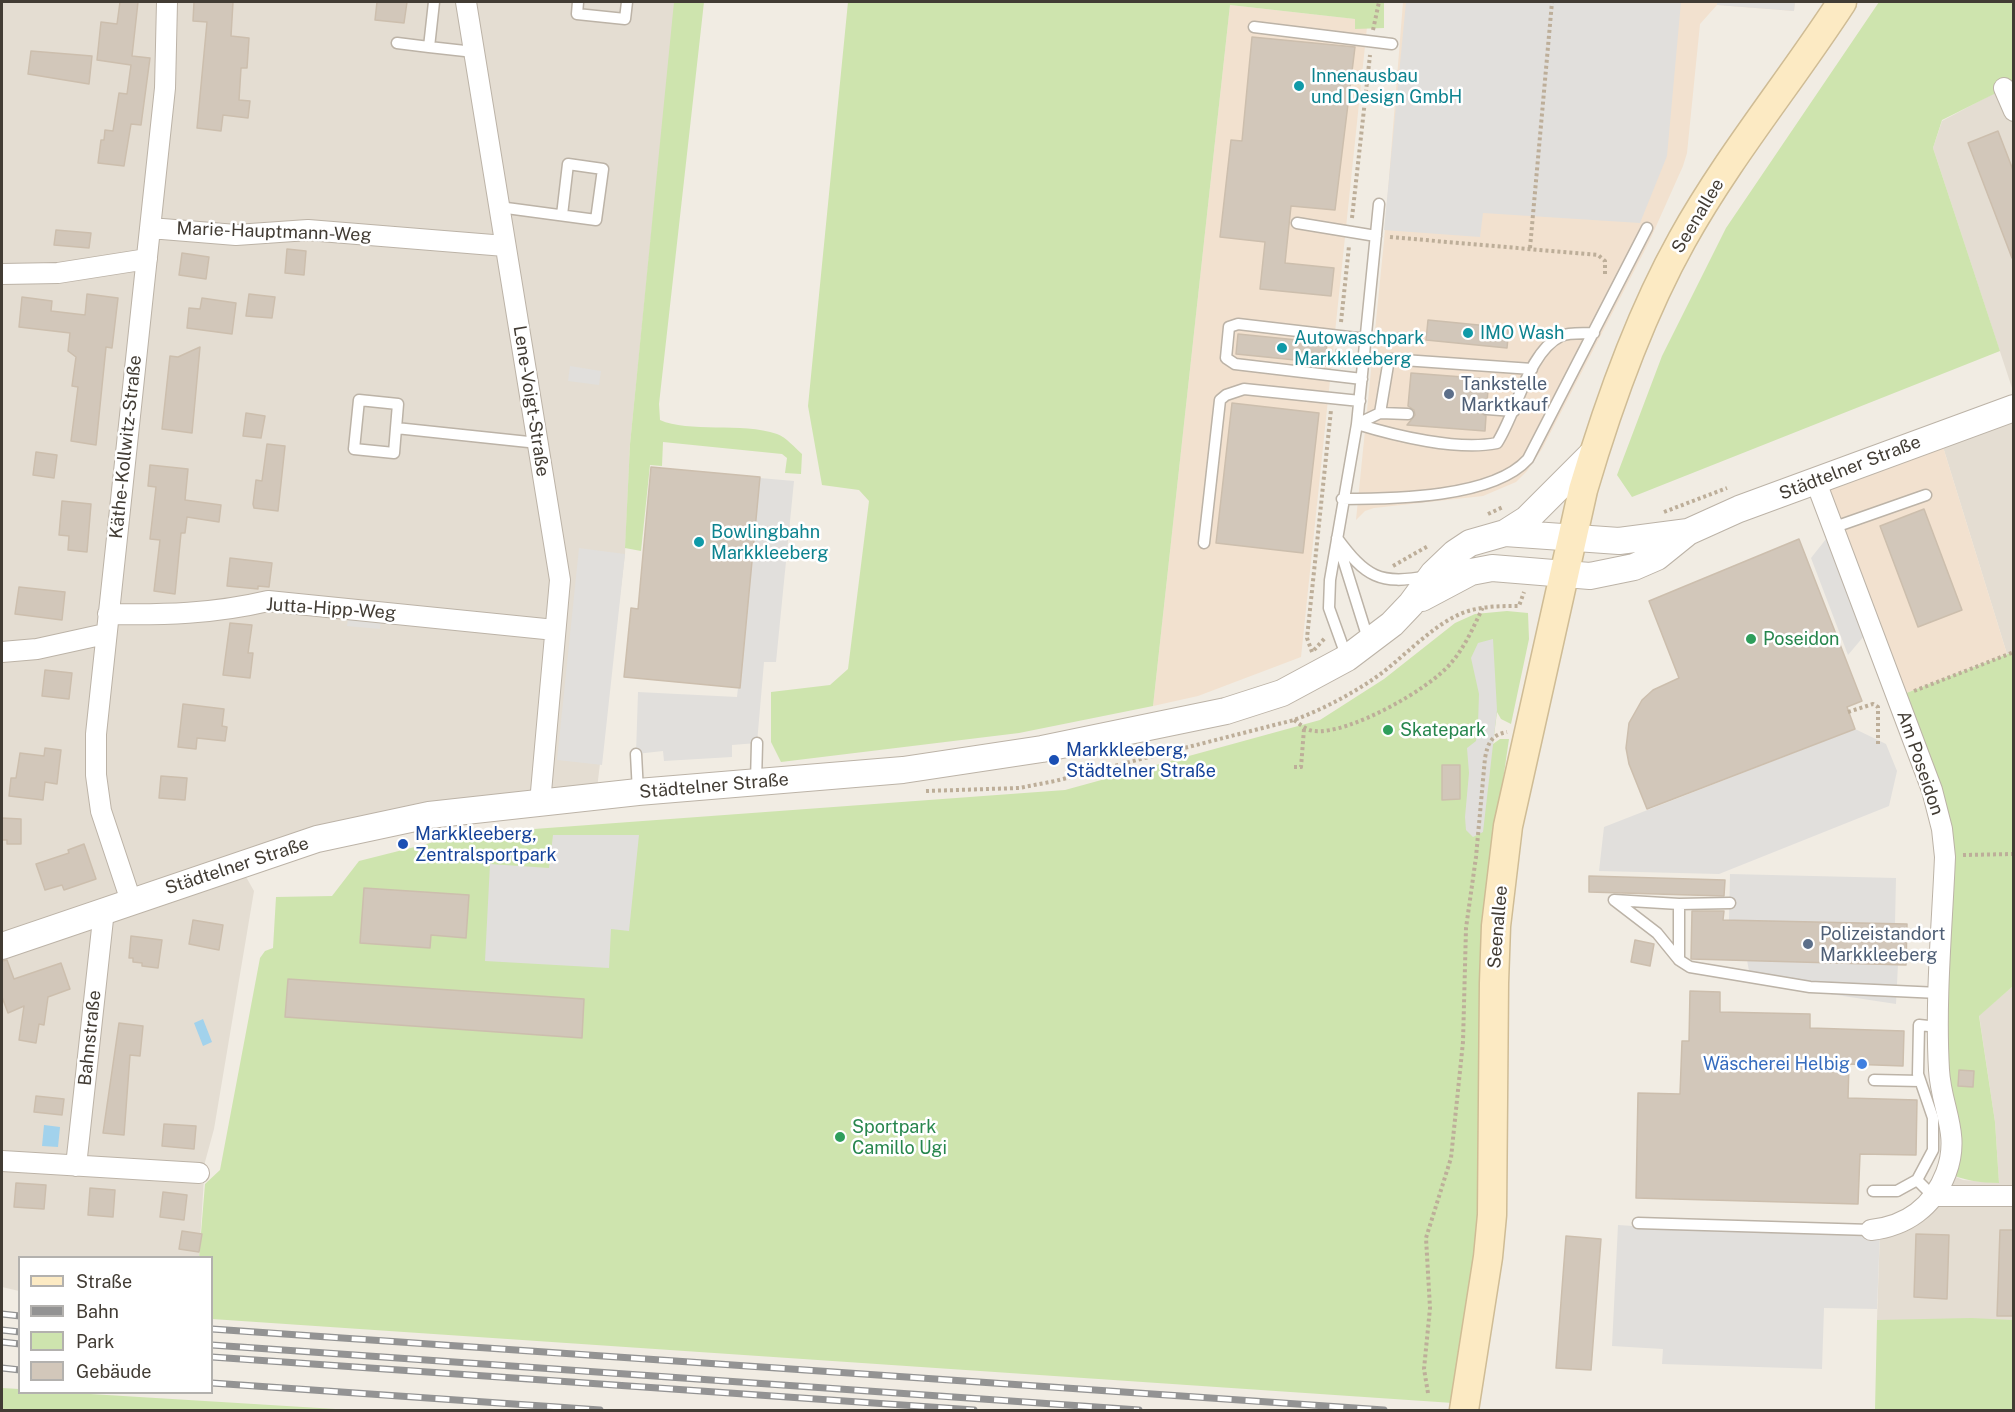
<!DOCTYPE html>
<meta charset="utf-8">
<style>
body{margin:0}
#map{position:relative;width:2015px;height:1412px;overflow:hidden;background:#f1ece3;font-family:"Public Sans",sans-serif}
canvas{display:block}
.frame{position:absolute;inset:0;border:3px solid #423c34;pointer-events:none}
.legend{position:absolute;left:18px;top:1256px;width:195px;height:138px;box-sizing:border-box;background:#fff;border:2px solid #b3b1ae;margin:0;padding:8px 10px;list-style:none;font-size:18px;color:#423c34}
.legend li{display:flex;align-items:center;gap:12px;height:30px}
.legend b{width:30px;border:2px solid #b3b1ae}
</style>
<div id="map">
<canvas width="2015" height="1412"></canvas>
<div class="frame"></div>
<ul class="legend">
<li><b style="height:8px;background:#fceac3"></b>Straße</li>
<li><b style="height:8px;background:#939393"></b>Bahn</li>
<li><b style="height:16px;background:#cee4ae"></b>Park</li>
<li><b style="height:16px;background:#d2c7ba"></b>Gebäude</li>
</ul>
</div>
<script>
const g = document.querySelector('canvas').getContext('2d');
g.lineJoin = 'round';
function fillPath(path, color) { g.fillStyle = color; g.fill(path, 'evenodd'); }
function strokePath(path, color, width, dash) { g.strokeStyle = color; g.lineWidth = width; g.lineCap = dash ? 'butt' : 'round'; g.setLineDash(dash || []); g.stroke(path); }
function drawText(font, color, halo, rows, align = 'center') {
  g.font = font + ' "Public Sans",sans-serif'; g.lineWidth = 5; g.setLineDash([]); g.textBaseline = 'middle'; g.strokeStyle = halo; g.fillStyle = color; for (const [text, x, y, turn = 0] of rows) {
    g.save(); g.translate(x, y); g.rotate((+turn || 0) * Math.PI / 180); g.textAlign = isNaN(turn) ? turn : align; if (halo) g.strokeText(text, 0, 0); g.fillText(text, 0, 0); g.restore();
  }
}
fillPath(new Path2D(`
 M2,2H675L630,444L625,554L596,797L429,815L245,875L254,891L214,1129L205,1162L199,1257L20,1258L19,1291L2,1287Z
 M2004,88L2014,111L2013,391L1933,148L1942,121Z
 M2013,408L2014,652L2007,654L1939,434Z
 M2013,976V1320H1877L1880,1229L1889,1228L1946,1173L1963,1180L1999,1183L1995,1122L1979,1015L2012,987Z`), '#e4ddd2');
fillPath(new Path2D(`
 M1403,2H1795L1794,11L1717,5L1700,24L1687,153L1683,166L1649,242L1542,449L1527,471L1516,482L1483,496L1374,508L1365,511L1356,520L1384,241Z
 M1230,5L1356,19L1355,29L1367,27L1301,657L1198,696L1153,706Z
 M1939,434L2007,654L1896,697L1816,482Z`), '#f2e1cf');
fillPath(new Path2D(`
 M674,2H704L659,404L660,420C688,433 742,422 777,434C786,437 795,448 802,454L801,474L785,473L787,458L782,454L663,442L662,466L650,465L641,551L625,548L630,444Z
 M848,2H1384V28L1355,29V19L1230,5L1153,706L1019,733L781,762L771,742V692L830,685L848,669L869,501L859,490L822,485L808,406Z
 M1879,2H2013V111L2004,89L1942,120L1933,148L2000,351L1632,497L1617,475L1662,356L1726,228Z
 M1507,611L1528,613L1529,639L1511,724L1501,719L1497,712L1493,744L1500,739H1509L1492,856L1479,1222L1453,1403L212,1319V1258H199L205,1184L220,1170L260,958L265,951L273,948L276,897L332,896L359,861L466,834L1065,790L1320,720L1384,679L1455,623L1475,614Z
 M2013,652V976L2012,987L1979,1016L1995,1122L1999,1183C1980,1183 1964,1180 1946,1173L1939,1073L1945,857L1896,697Z
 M1971,1318L2013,1320V1410H1875L1877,1320Z
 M2,1388L19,1389L20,1392L74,1393L352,1410H2Z`), '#cee4ae');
fillPath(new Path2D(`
 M1406,2H1681L1667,156L1640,223L1483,213L1480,237L1384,230Z
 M1717,2H1795L1794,11L1717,5Z
 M570,366L601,371L599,385L568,381Z
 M760,478L794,481L776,662H764L757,743L732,745V757L664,761L663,751L636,754L638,692L737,697Z
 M1826,539L1864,636L1848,655L1811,558Z
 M579,548L625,554L602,765L557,760Z
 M349,609L381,613L380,629L347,626Z
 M1493,639L1497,710L1483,832L1473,837L1466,830L1465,817L1469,773L1467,748L1476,741L1478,724L1479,694L1471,658L1478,643Z
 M1855,729L1886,744L1897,771L1889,806L1719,874L1599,871L1604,827Z
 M553,835H639L629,931L611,929L609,968L485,961L490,864L549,868Z
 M1730,874L1896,878L1895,924L1729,920Z
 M1747,960L1898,964L1896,1004L1751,982Z
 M1638,1223L1880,1229L1877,1309L1824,1308L1822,1369L1662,1364L1663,1349L1612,1346L1618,1225L1633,1226Z`), '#e1dfdc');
fillPath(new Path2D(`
 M203,1019L212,1042L203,1046L194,1023Z
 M44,1125L60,1127L58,1147L42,1146Z`), '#a2d2ec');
const building = new Path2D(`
 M120,2H138L132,56L150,58L141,125L131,124L124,166L98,163L101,140H104L105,130L113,131L119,93L127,94L131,65L97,60L101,22L117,24Z
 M194,2H233L231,36L249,38L247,68H241L239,100L250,101L248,118L223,115L221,131L197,128L207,22L193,21Z
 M377,2H407L404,23L375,20Z
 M1252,37L1355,47L1335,210L1291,206L1285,263L1334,268L1331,296L1260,289L1265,242L1220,237L1231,140L1242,141Z
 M31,51L92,56L89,84L28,74Z
 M1998,131L2013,170L2012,258L1968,143Z
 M56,230L91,233L89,248L54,245Z
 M287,249L306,251L304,275L285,273Z
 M182,253L209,257L206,279L179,275Z
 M87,294L118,298L112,348L106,347L96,445L71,441L78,387L72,386L76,357L68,351L70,333L19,327L22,297L52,301L51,311L85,315Z
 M249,294L275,297L272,318L246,316Z
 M202,298L236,303L232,334L187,328L189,308L200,309Z
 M1428,320L1509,328L1507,348L1426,340Z
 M1238,334L1327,343L1325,363L1236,354Z
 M200,347L192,433L162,429L170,356L178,357Z
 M1411,373L1489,379L1487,402L1480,408L1481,413L1486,416L1485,431L1407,425L1415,415L1414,410L1408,406Z
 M1232,403L1319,413L1303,553L1216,543Z
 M246,413L265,416L261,438L243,436Z
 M267,444L285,446L278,511L254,508L253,504L256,480L262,481Z
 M36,452L57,455L54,478L33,475Z
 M150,465L188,469L185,500L221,505L219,522L187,517L185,533H181L175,594L154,591L160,540L150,539L156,487L148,486Z
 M651,467L760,477L740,688L624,677L631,608L638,609Z
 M62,501L91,504L87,552L68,550L69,536L59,535Z
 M1924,509L1962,610L1918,627L1880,526Z
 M1799,539L1862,701L1847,707L1855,729L1647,809L1629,764L1626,748L1629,723L1642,700L1653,690L1679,678L1649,601Z
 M230,558L272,563L269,587L258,586V589L227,586Z
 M19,587L65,592L62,620L15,614Z
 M230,623L252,625L248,653H253L250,678L223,675Z
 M45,670L72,673L69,699L42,696Z
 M183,704L224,709L222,726L227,727L225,741L197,738L196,749L178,747Z
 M45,748L61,750L57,784L45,782L43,800L9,796L11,778H16L20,753L44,756Z
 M1442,765H1460V799L1442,800Z
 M161,776L187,778L185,800L159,798Z
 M2,818L21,819V844H7V840H2Z
 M84,844L96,879L64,890L62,885L45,890L36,864L69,853L68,850Z
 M1589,876L1725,880L1724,896L1589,892Z
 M364,888L469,895L466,938L431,935L430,948L360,943Z
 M1692,911H1724L1723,920L1907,924L1906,965L1691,959Z
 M193,920L223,925L219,950L189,944Z
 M131,936L162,940L158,968L142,966V963L133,962V958H129Z
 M1635,940L1654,944L1650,966L1631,962Z
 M7,960L14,979L61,963L70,989L48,997L44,1025L39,1024L36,1043L19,1040L24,1006L8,1013L2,997V961Z
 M288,979L584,999L582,1038L285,1017Z
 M1690,991L1720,992V1012L1810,1014V1028L1904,1031L1903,1066L1849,1064L1848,1098L1917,1100L1916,1155L1860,1154L1858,1204L1636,1198L1638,1093L1680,1094L1682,1041H1689Z
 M119,1023L143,1026L140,1056L130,1055L124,1135L103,1133Z
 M1959,1070L1974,1071L1973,1087L1958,1086Z
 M36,1096L64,1099L62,1115L34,1112Z
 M164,1124L196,1126L194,1149L162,1146Z
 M16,1183L46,1185L44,1209L14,1207Z
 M90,1188L115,1190L113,1217L88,1215Z
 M163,1192L187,1195L184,1220L160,1217Z
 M2000,1230H2013V1316H1997Z
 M182,1231L202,1234L199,1252L179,1249Z
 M1916,1234L1949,1235L1947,1299L1914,1297Z
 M1566,1236L1601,1239L1591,1370L1556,1368Z`);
fillPath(building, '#d2c7ba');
strokePath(building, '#ccbead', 1.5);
const service = new Path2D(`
 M434,2L429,47L474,52
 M578,2L577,14L625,19L627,2
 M1254,27L1392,44
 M397,43L429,47
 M499,207L596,220L603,169L568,164L562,215
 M1297,223L1376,236
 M1362,379L1235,364L1226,358L1229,327L1238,324L1366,339
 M1487,409L1514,411
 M1380,413L1389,359L1532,369
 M1357,424C1396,436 1458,451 1497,443C1517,412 1528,352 1561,336C1570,332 1584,334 1594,333
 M1357,424L1380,413L1408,414
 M396,428L394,453L354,449L359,400L398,404L396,428L538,443
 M1342,499C1393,499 1493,498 1528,459L1647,228
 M1832,528L1926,495
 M1337,538C1365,576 1380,586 1427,576
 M1204,543L1220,400L1226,395L1244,389L1360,401
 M1339,546L1369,642
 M1347,658L1329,608L1330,580L1357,424L1379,204
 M636,754L638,792
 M756,782L757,743
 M1679,904V960L1690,967L1810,987L1939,993
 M1679,960L1657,933L1614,900L1679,904L1730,903
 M1874,1080L1920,1081
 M1873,1191H1897L1917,1180
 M1933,1196L1917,1180L1933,1150V1118L1918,1074L1919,1025L1938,1027
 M1638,1223L1871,1230`);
const minor = new Path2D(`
 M466,2L560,580L540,803
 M2004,88L2014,111
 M150,228L236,235L308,230L505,246
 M2,274L58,273L147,259
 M1816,482L1932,790L1942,829L1945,857C1942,928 1935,999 1939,1070C1941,1108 1961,1134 1946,1173C1933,1207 1906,1226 1871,1230
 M108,614C164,615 213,614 268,601L555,630
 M2,652L37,649L105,634
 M131,901L101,811L96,775V734L165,88L167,2
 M2,1161L199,1173
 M76,1166L104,910
 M1933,1196H2014`);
const tertiary = new Path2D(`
 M1505,533L1527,519L1594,452
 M1422,598L1471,572L1492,568L1590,576L1634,567L1657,557L1688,532L1739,509L2014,408
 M2,946L317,839L429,815L638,792L903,770L1042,749L1226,711L1282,693L1347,658L1392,624L1411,604L1433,574L1455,553L1470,543L1505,533L1619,541L1688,532`);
const secondary = new Path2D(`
 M1464,1410L1488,1257L1492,1215L1494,983L1496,926L1508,826L1583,490C1608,405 1639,317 1682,240C1728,157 1790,82 1842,2`);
strokePath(service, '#bcb3a7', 13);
strokePath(minor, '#bcb3a7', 22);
strokePath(tertiary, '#bcb3a7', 28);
strokePath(secondary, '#cfbc95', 31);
strokePath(new Path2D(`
 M1373,30L1379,2
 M1352,218L1370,55
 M1390,237L1598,255L1605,261V275
 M1530,248L1552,2
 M1341,322L1349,246
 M1336,364L1338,347
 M1664,512L1727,488
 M1488,514L1503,507
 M1393,566L1428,546
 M1314,650L1325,638
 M1312,652L1307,638L1331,410
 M1914,691L2014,652
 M1848,712L1873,704L1878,707V745
 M1294,720C1301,725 1306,730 1314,731C1348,735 1430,689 1451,663C1465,647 1474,626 1483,607
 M1294,767H1301L1304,729
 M926,791L1019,788L1055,781L1294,720C1321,710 1348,696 1372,680C1402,660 1427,629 1460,614C1479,606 1499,606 1519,606L1524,592
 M1963,855L2014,854
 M1428,1393L1424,1369L1430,1308L1426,1238L1451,1158L1463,1042L1466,928L1476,857L1485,758C1488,743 1491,735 1507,732`), '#bdae99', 4, [3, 3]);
strokePath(service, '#fff', 10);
strokePath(minor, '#fff', 20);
strokePath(tertiary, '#fff', 26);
strokePath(secondary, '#fceac3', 28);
const rail = new Path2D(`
 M2,1314L20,1316
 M212,1329L1384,1410
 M2,1330L20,1332
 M2,1342L20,1344
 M212,1345L1139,1410
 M212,1357L974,1410
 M2,1368L20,1370
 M212,1383L600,1410`);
strokePath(rail, '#939393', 7);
strokePath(rail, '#fff', 4.5, [14]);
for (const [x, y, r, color] of [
 [1299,86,6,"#0f9aa8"],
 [1468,333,6,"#0f9aa8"],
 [1282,348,6,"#0f9aa8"],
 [1449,394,6,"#5c6f8a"],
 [699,542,6,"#0f9aa8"],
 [1751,639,6,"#2e9e5b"],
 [1388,730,6,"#2e9e5b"],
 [1054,760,6,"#1a4fb4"],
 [403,844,6,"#1a4fb4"],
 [1808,944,6,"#5c6f8a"],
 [1862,1064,6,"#3f7fe0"],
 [840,1137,6,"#2e9e5b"]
]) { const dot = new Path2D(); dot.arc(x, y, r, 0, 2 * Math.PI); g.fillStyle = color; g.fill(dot); strokePath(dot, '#fff', 2); }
drawText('18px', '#0d838f', '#fff', [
 ["Innenausbau",1311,76],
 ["und Design GmbH",1311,97],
 ["IMO Wash",1480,333],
 ["Autowaschpark",1294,338],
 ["Markkleeberg",1294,359],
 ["Bowlingbahn",711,532],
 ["Markkleeberg",711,553]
], 'left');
drawText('18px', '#423c34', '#fff', [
 ["Seenallee",1698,216,-59],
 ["Marie-Hauptmann-Weg",274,232,2],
 ["Lene-Voigt-Straße",531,401,81],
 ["Käthe-Kollwitz-Straße",126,447,-84],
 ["Städtelner Straße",1850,468,-21],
 ["Jutta-Hipp-Weg",331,609,4],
 ["Am Poseidon",1920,763,71],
 ["Städtelner Straße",714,786,-5],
 ["Städtelner Straße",237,866,-18],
 ["Seenallee",1498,927,-85],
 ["Bahnstraße",90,1038,-84]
]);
drawText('18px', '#4e5e75', '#fff', [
 ["Tankstelle",1461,384],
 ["Marktkauf",1461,405],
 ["Polizeistandort",1820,934],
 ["Markkleeberg",1820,955]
], 'left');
drawText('18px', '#27864d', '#fff', [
 ["Poseidon",1763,639],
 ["Skatepark",1400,730],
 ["Sportpark",852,1127],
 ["Camillo Ugi",852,1148]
], 'left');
drawText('18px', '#164399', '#fff', [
 ["Markkleeberg,",1066,750],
 ["Städtelner Straße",1066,771],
 ["Markkleeberg,",415,834],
 ["Zentralsportpark",415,855]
], 'left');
drawText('18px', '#366cbe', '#fff', [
 ["Wäscherei Helbig",1850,1064]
], 'right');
</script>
